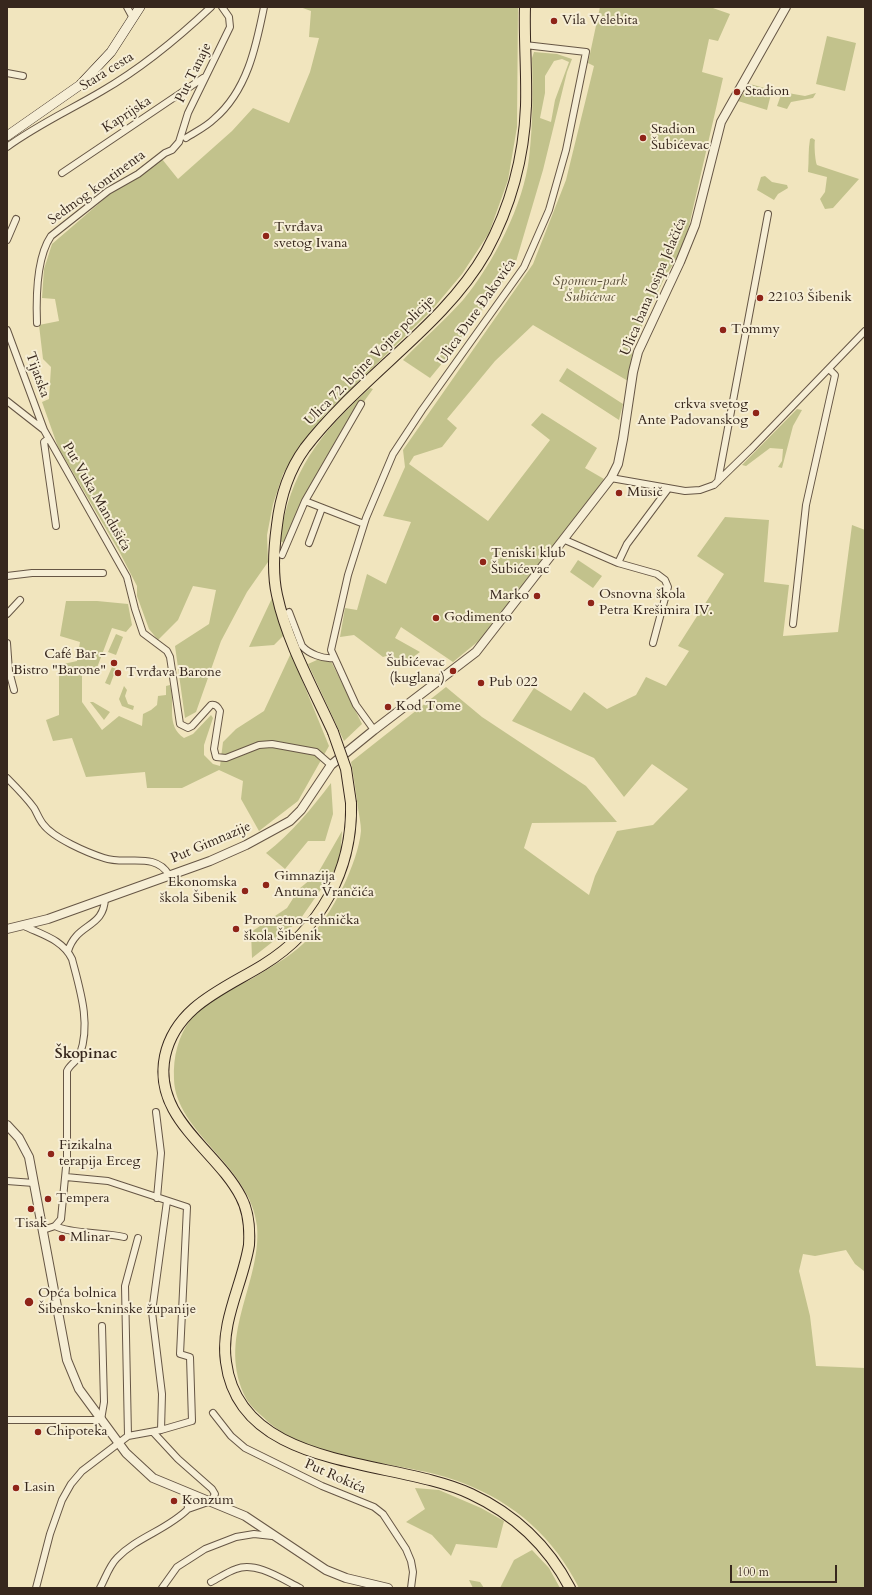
<!DOCTYPE html>
<meta charset="utf-8">
<style>
body{margin:0}
#map{position:relative;width:872px;height:1595px;overflow:hidden;background:#f1e5be;font-family:Cardo,serif}
canvas{display:block}
.frame{position:absolute;inset:0;border:8px solid #37271d;pointer-events:none}
.scale{position:absolute;left:730px;top:1565px;width:107px;height:18px;box-sizing:border-box;border:2px solid #37271d;border-top:0;padding-left:5px;font-size:12px;line-height:14px;white-space:nowrap;color:#37271d;-webkit-text-stroke:3px #f6eed5;paint-order:stroke}
</style>
<div id="map">
<canvas width="872" height="1595"></canvas>
<div class="frame"></div>
<div class="scale">100 m</div>
</div>
<script>
const g = document.querySelector('canvas').getContext('2d');
g.lineJoin = 'round';
function fillPath(path, color) { g.fillStyle = color; g.fill(path, 'evenodd'); }
function strokePath(path, color, width, dash) { g.strokeStyle = color; g.lineWidth = width; g.lineCap = dash ? 'butt' : 'round'; g.setLineDash(dash || []); g.stroke(path); }
function drawText(font, color, halo, rows, align = 'center') {
  g.font = font + ' Cardo,serif'; g.lineWidth = 4; g.setLineDash([]); g.textBaseline = 'middle'; g.strokeStyle = halo; g.fillStyle = color; for (const [text, x, y, turn = 0] of rows) {
    g.save(); g.translate(x, y); g.rotate((+turn || 0) * Math.PI / 180); g.textAlign = isNaN(turn) ? turn : align; if (halo) g.strokeText(text, 0, 0); g.fillText(text, 0, 0); g.restore();
  }
}
fillPath(new Path2D(`
 M300,7H518L517,127L508,180L489,233L462,274L431,311L326,413L298,448L283,474L273,504L267,535L268,562L247,592L221,641L196,712L185,718L175,646L209,624L216,590L193,586L178,620L158,640L149,629L137,596V586L119,551L58,447L42,402L49,399L51,367L43,359L39,325L59,321L55,299L42,298L44,269L52,244L110,194L162,159L178,179L232,131L253,108L289,123L310,72L319,38L309,37L311,11Z
 M600,7H710L730,14L718,41L709,39L702,72L723,78L688,230L679,255L665,277L634,343L628,381L533,325L495,361L447,419L457,428L442,447L414,456L409,464L488,521L550,440L531,425L542,413L597,448L585,468L604,479L563,536L481,639L453,662L401,627L395,638L420,652L398,668L393,654L383,657L354,635L340,637L345,608L357,610L367,574L386,584L411,522L383,516L405,467L403,450L533,264L566,180L594,66L588,63Z
 M827,36L856,43L845,91L816,84Z
 M534,52L557,54L572,59L567,72L543,170L515,265L458,344L430,378L403,360C422,340 444,321 463,300C493,264 524,204 529,158C533,125 533,91 532,58ZM562,59L569,62L555,100L551,122L540,118L545,93V76L554,61Z
 M750,84L772,90L767,110L738,101Z
 M782,92L805,96L816,93L813,98L791,102L787,109L777,106Z
 M812,138L815,140C814,143 815,161 817,165L859,179L833,208L825,209L820,199L825,192L827,177L808,172C809,161 808,150 810,139Z
 M765,176L772,182L787,185L788,188L778,194L774,200L757,190L761,177Z
 M567,368L623,404L619,420L559,381Z
 M370,388L373,389C337,437 308,489 284,543L280,541C289,472 320,433 370,388Z
 M797,409L802,410L793,426L782,468L778,467L782,461L783,449L770,448L746,466L742,465Z
 M725,517L769,520L764,582L789,585L783,636L838,632L852,525L865,530V1274L864,1271L855,1264L846,1250L815,1256L803,1254L799,1271L810,1316L816,1366L865,1368V1588H579C554,1538 515,1503 463,1483C400,1458 312,1466 263,1417C257,1412 251,1406 247,1400C214,1339 262,1284 257,1226C251,1166 175,1132 174,1079C173,1057 178,1036 191,1019C202,1003 240,986 258,975C275,965 295,953 309,938C332,915 358,863 361,831C361,824 359,815 358,808C356,793 354,778 351,762L446,687L482,717L586,786L617,822L532,823L524,848L589,895L595,876L617,831L653,825L688,789L652,764L624,797L594,758L512,721L534,688L571,711L584,692L607,709L636,695L646,677L666,686L689,651L678,646L724,574L697,556Z
 M578,560L602,576L593,588L570,572Z
 M273,596L284,635L274,645L249,647Z
 M66,601H97L128,604L132,625L126,632L112,628L95,673H82V702L102,730L119,716L142,726L143,714L151,710L157,705L158,696L166,695V686L170,685C176,704 165,725 184,738L193,734L211,715L213,718L204,745V755L213,764L220,766L223,742L236,729L264,711L291,653L329,746L298,801L259,831L241,799L243,781L219,770L182,788H147L145,772L86,777L72,738L53,741L46,720L59,715V665L77,661L80,642L60,636Z
 M116,634L123,637L116,655L108,652Z
 M328,655L362,724L344,741L308,664Z
 M112,667L116,669L110,685L105,683Z
 M124,686L127,690L125,696L128,704L134,706L133,710L122,706L119,699Z
 M90,702H93L110,712L104,720Z
 M331,783L333,814L325,841H308L285,869L266,853C291,834 312,808 331,783Z
 M342,831L340,862L299,921L252,958L251,932L287,908L299,889L318,873Z
 M415,1488L439,1490L481,1508L504,1521L497,1548L456,1544L451,1556L432,1535L406,1522L425,1509Z
 M532,1550L549,1568L560,1588H500L514,1560Z
 M469,1580L480,1582L484,1588H473Z`), '#c2c28c');
const minor = new Path2D(`
 M127,7L133,18
 M7,73L23,76
 M186,138C195,132 206,127 214,119C247,91 256,47 264,7
 M7,147C37,125 70,110 102,91C142,68 178,38 211,7
 M62,173L203,78
 M7,240L16,219
 M37,323C36,297 36,258 51,236L108,191L138,174L165,153L172,150L179,142L188,113L230,27L229,17L222,7
 M7,330L44,430
 M7,401L44,430L127,577L135,609L143,633L167,651L170,657L180,724L188,728L192,726L211,705C216,704 218,707 220,711L214,749L216,757L226,758L259,745L272,744L316,752L331,765
 M48,439L44,442L56,526
 M611,478L685,491L700,490L714,485L752,448L865,331
 M718,481L768,214
 M305,501L364,524
 M565,540L618,563L657,574L665,580L668,587L653,643
 M309,543L322,508
 M282,555L305,501L361,404
 M618,563L627,544L668,489
 M7,576L32,573H103
 M289,612L302,646C309,654 323,659 333,658
 M7,614L20,600
 M793,624L806,505L835,375L829,369
 M7,643L9,671L14,690
 M374,730L356,705L331,650L348,575L366,518L393,454L422,410L524,267L549,210L566,150L586,52L525,45
 M7,778C16,787 26,797 34,808C37,813 39,819 43,824C53,838 88,853 104,858C126,866 155,851 169,875
 M24,926C43,935 63,940 72,959C80,990 91,1023 80,1054C78,1061 70,1064 67,1071V1157L61,1219L55,1226L43,1230
 M68,951C77,922 104,929 105,898
 M156,1112L161,1153L157,1198
 M7,1181L34,1183
 M55,1226C70,1234 105,1232 124,1237
 M213,1413L231,1436L245,1448L322,1486L374,1507L383,1514L406,1549L411,1561L413,1572L411,1588
 M7,1420H101L104,1402L102,1326
 M161,1430L162,1394L152,1312L167,1201
 M153,1432L178,1459L212,1489L215,1494L211,1501L188,1509
 M128,1436L125,1286L138,1238
 M211,1582C219,1578 227,1572 236,1569C256,1561 282,1579 300,1588
 M36,1588L50,1534L62,1500L71,1484L82,1471L128,1436L161,1430L192,1421L190,1357L180,1354L187,1207L108,1181L66,1177
 M100,1588C105,1579 109,1566 117,1558C137,1537 167,1530 188,1509L187,1496L184,1491
 M162,1588L177,1567L205,1549L236,1537L254,1534L272,1536`);
const tertiary = new Path2D(`
 M7,929L48,919L210,861L246,845L290,821L301,810L331,765L374,730L476,652L611,478L618,464L623,439L633,372L638,352L680,262L695,225L721,122L786,7
 M7,1125L19,1138L29,1157L67,1360L79,1389L126,1453L153,1478L245,1516L326,1570L346,1578L388,1588`);
const secondary = new Path2D(`
 M7,136L80,85L111,52L140,7`);
const primary = new Path2D(`
 M333,732C313,688 287,642 277,595C272,573 274,547 277,525C280,499 289,470 305,448C328,418 357,391 385,365C422,331 461,296 486,252C511,206 524,158 526,106C527,73 524,40 525,7
 M351,803C353,870 320,930 263,965C224,989 176,1006 165,1056C152,1118 217,1150 241,1197C249,1212 250,1228 249,1245C243,1283 220,1322 226,1362C240,1472 395,1458 471,1494C514,1514 548,1546 570,1588`);
strokePath(minor, '#665645', 8);
strokePath(tertiary, '#665645', 10);
strokePath(secondary, '#37271d', 10);
strokePath(primary, '#37271d', 12);
strokePath(minor, '#f6eed5', 6);
strokePath(tertiary, '#f6eed5', 8);
strokePath(secondary, '#f6eed5', 9);
strokePath(primary, '#f1e5be', 10);
const primaryBridge = new Path2D(`
 M333,732L346,769L351,803`);
strokePath(primaryBridge, '#37271d', 12, []);
strokePath(primaryBridge, '#f1e5be', 10);
for (const [x, y, r, color] of [
 [554,21,4,"#8f2418"],
 [737,92,4,"#8f2418"],
 [643,138,4,"#8f2418"],
 [266,236,4,"#8f2418"],
 [760,298,4,"#8f2418"],
 [723,330,4,"#8f2418"],
 [756,413,4,"#8f2418"],
 [619,493,4,"#8f2418"],
 [483,562,4,"#8f2418"],
 [537,596,4,"#8f2418"],
 [591,603,4,"#8f2418"],
 [436,618,4,"#8f2418"],
 [114,663,4,"#8f2418"],
 [453,671,4,"#8f2418"],
 [118,673,4,"#8f2418"],
 [481,683,4,"#8f2418"],
 [388,707,4,"#8f2418"],
 [266,885,4,"#8f2418"],
 [245,891,4,"#8f2418"],
 [236,929,4,"#8f2418"],
 [51,1154,4,"#8f2418"],
 [48,1199,4,"#8f2418"],
 [31,1209,4,"#8f2418"],
 [62,1238,4,"#8f2418"],
 [29,1302,5,"#8f2418"],
 [38,1432,4,"#8f2418"],
 [16,1488,4,"#8f2418"],
 [174,1501,4,"#8f2418"]
]) { const dot = new Path2D(); dot.arc(x, y, r, 0, 2 * Math.PI); g.fillStyle = color; g.fill(dot); strokePath(dot, '#f6eed5', 1.5); }
drawText('14px', '#37271d', '#f6eed5', [
 ["Vila Velebita",562,21],
 ["Stadion",745,92],
 ["Stadion",651,130],
 ["Šubićevac",651,146],
 ["Tvrđava",274,228],
 ["svetog Ivana",274,244],
 ["22103 Šibenik",768,298],
 ["Tommy",731,330],
 ["crkva svetog",748,405,"right"],
 ["Ante Padovanskog",748,421,"right"],
 ["Musič",627,493],
 ["Teniski klub",491,554],
 ["Šubićevac",491,570],
 ["Osnovna škola",599,595],
 ["Petra Krešimira IV.",599,611],
 ["Marko",529,596,"right"],
 ["Godimento",444,618],
 ["Café Bar -",106,655,"right"],
 ["Bistro \"Barone\"",106,671,"right"],
 ["Šubićevac",445,663,"right"],
 ["(kuglana)",445,679,"right"],
 ["Tvrđava Barone",126,673],
 ["Pub 022",489,683],
 ["Kod Tome",396,707],
 ["Gimnazija",274,877],
 ["Antuna Vrančića",274,893],
 ["Ekonomska",237,883,"right"],
 ["škola Šibenik",237,899,"right"],
 ["Prometno-tehnička",244,921],
 ["škola Šibenik",244,937],
 ["Fizikalna",59,1146],
 ["terapija Erceg",59,1162],
 ["Tempera",56,1199],
 ["Tisak",31,1224,"center"],
 ["Mlinar",70,1238],
 ["Opća bolnica",38,1294],
 ["Šibensko-kninske županije",38,1310],
 ["Chipoteka",46,1432],
 ["Lasin",24,1488],
 ["Konzum",182,1501]
], 'left');
drawText('14px', '#37271d', '#f6eed5', [
 ["Stara cesta",107,72,-32],
 ["Put Tanaje",194,73,-64],
 ["Kaprijska",127,115,-33],
 ["Sedmog kontinenta",97,188,-36],
 ["Ulica bana Josipa Jelačića",654,287,-67],
 ["Ulica Đure Đakovića",477,312,-55],
 ["Ulica 72. bojne Vojne policije",370,361,-45],
 ["Tijatska",37,375,70],
 ["Put Vuka Mandušića",96,497,60],
 ["Put Gimnazije",211,843,-23],
 ["Put Rokića",335,1477,24]
]);
drawText('italic 14px', '#5a4e39', '#f6eed5', [
 ["Spomen-park",590,282],
 ["Šubićevac",590,298]
]);
drawText('bold 15px', '#37271d', '#f6eed5', [
 ["Škopinac",86,1055]
]);
</script>
